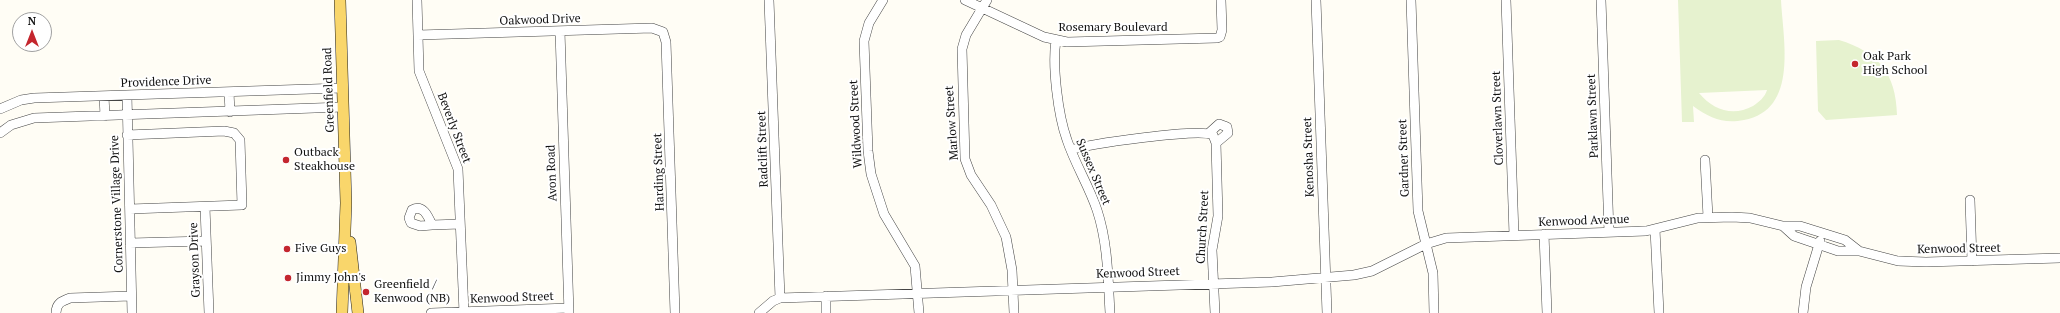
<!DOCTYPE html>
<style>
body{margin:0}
#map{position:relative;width:2060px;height:313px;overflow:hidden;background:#fffdf5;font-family:"PT Serif",serif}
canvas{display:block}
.north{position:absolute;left:12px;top:12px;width:40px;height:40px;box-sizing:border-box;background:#fff;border:1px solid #a0a0a0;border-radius:50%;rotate:0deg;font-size:11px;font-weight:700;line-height:16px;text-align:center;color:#111}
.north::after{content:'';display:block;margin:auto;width:14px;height:18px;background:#c4262e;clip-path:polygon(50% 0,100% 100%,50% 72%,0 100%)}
</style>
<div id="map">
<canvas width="2060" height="313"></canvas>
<div class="north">N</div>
</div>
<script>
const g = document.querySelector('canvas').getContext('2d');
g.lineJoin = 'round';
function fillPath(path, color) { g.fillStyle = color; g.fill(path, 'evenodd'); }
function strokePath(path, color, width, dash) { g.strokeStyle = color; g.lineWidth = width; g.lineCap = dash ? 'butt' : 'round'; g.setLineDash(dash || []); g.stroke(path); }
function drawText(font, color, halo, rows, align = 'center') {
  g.font = font + ' "PT Serif",serif'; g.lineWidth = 4; g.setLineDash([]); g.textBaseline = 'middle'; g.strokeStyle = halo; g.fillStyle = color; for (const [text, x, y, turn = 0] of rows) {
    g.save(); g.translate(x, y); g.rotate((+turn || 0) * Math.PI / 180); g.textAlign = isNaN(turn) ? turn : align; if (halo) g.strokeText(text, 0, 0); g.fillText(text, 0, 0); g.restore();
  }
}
fillPath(new Path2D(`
 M1678,0H1781C1783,40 1799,110 1744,120C1723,124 1710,118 1693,106L1694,122H1682ZM1767,90C1765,97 1759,102 1753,106C1733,117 1713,110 1699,93Z
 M1839,40C1878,52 1896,73 1897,115L1826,120L1818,111L1816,41Z`), '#e6f2cf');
const minor = new Path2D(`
 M417,0L419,71L458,169L464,313
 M769,0L780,298
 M883,0L869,23L864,41L868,151L871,174L884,214L915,266L919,313
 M965,0L1044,37L1067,42L1217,38L1220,37L1222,30L1221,0
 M987,0L966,35L962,49L965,159L971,175L991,205L1006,237L1012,270L1014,313
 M1316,0L1327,313
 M1411,0L1418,211L1433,273L1434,313
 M1506,0L1514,235
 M1601,0L1609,232
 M560,31L569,313
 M418,35L652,28L663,32L666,42L675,313
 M1056,40C1052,66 1058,115 1067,140C1075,164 1089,186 1097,210C1108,243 1108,279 1110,313
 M229,92L230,112
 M127,95L132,313
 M104,96L105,116
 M0,109L21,100L34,98L342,88
 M0,133L11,125L34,118L343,107
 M1209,133L1219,124L1227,127L1228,133L1216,143
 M127,135L224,131L234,133L240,140L242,205L130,209
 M1071,150C1088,144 1199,128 1213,135L1216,143L1218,216L1212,250L1215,313
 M1705,160L1708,217
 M1970,200L1972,261
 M205,207L209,313
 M432,225L420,226L411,223L409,218L412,210C423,204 428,216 432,225L460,224
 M1783,226L1794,236L1838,251H1859L1898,261L1926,262L2060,258
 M1655,229L1659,313
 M1544,234L1547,313
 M130,243L206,241
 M826,296V313
 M56,313C56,303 62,301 70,298L131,296
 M431,313L569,308
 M759,313L773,301L780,298L1272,282L1354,275L1372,271L1426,244L1446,238L1646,231L1698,218L1732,217L1750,218L1783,226H1800L1845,240L1859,251
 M1803,313L1806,287L1820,241`);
const major = new Path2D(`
 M340,0L346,203L342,313
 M350,242L358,313`);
strokePath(minor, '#444', 10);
strokePath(major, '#222', 12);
strokePath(minor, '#fff', 9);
strokePath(major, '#f9d66b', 11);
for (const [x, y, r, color] of [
 [1855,64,4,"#c4262e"],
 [286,160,4,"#c4262e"],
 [287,249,4,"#c4262e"],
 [288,278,4,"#c4262e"],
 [366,292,4,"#c4262e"]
]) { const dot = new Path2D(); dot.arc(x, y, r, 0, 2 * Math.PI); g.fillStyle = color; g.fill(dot); strokePath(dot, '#fff', 1.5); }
drawText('12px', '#111', '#fff', [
 ["Oakwood Drive",540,20,-2],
 ["Rosemary Boulevard",1113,28],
 ["Providence Drive",166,82,-2],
 ["Greenfield Road",329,90,-92],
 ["Parklawn Street",1593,116,-92],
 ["Cloverlawn Street",1498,118,-92],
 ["Marlow Street",952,123,-94],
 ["Wildwood Street",856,124,-93],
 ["Beverly Street",454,128,69],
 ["Radclift Street",763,149,-92],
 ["Kenosha Street",1309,157,-92],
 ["Gardner Street",1404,158,-92],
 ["Harding Street",659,172,-92],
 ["Sussex Street",1093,172,67],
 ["Avon Road",552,173,-92],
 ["Cornerstone Village Drive",117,204,-92],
 ["Kenwood Avenue",1584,221,-2],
 ["Church Street",1203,227,-87],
 ["Kenwood Street",1959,249,-1],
 ["Grayson Drive",195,260,-92],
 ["Kenwood Street",1138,273,-2],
 ["Kenwood Street",512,298,-2]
]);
drawText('12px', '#111', '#fff', [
 ["Oak Park",1863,57],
 ["High School",1863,71],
 ["Outback",294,153],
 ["Steakhouse",294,167],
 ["Five Guys",295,249],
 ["Jimmy John's",296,278],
 ["Greenfield /",374,285],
 ["Kenwood (NB)",374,299]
], 'left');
</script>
